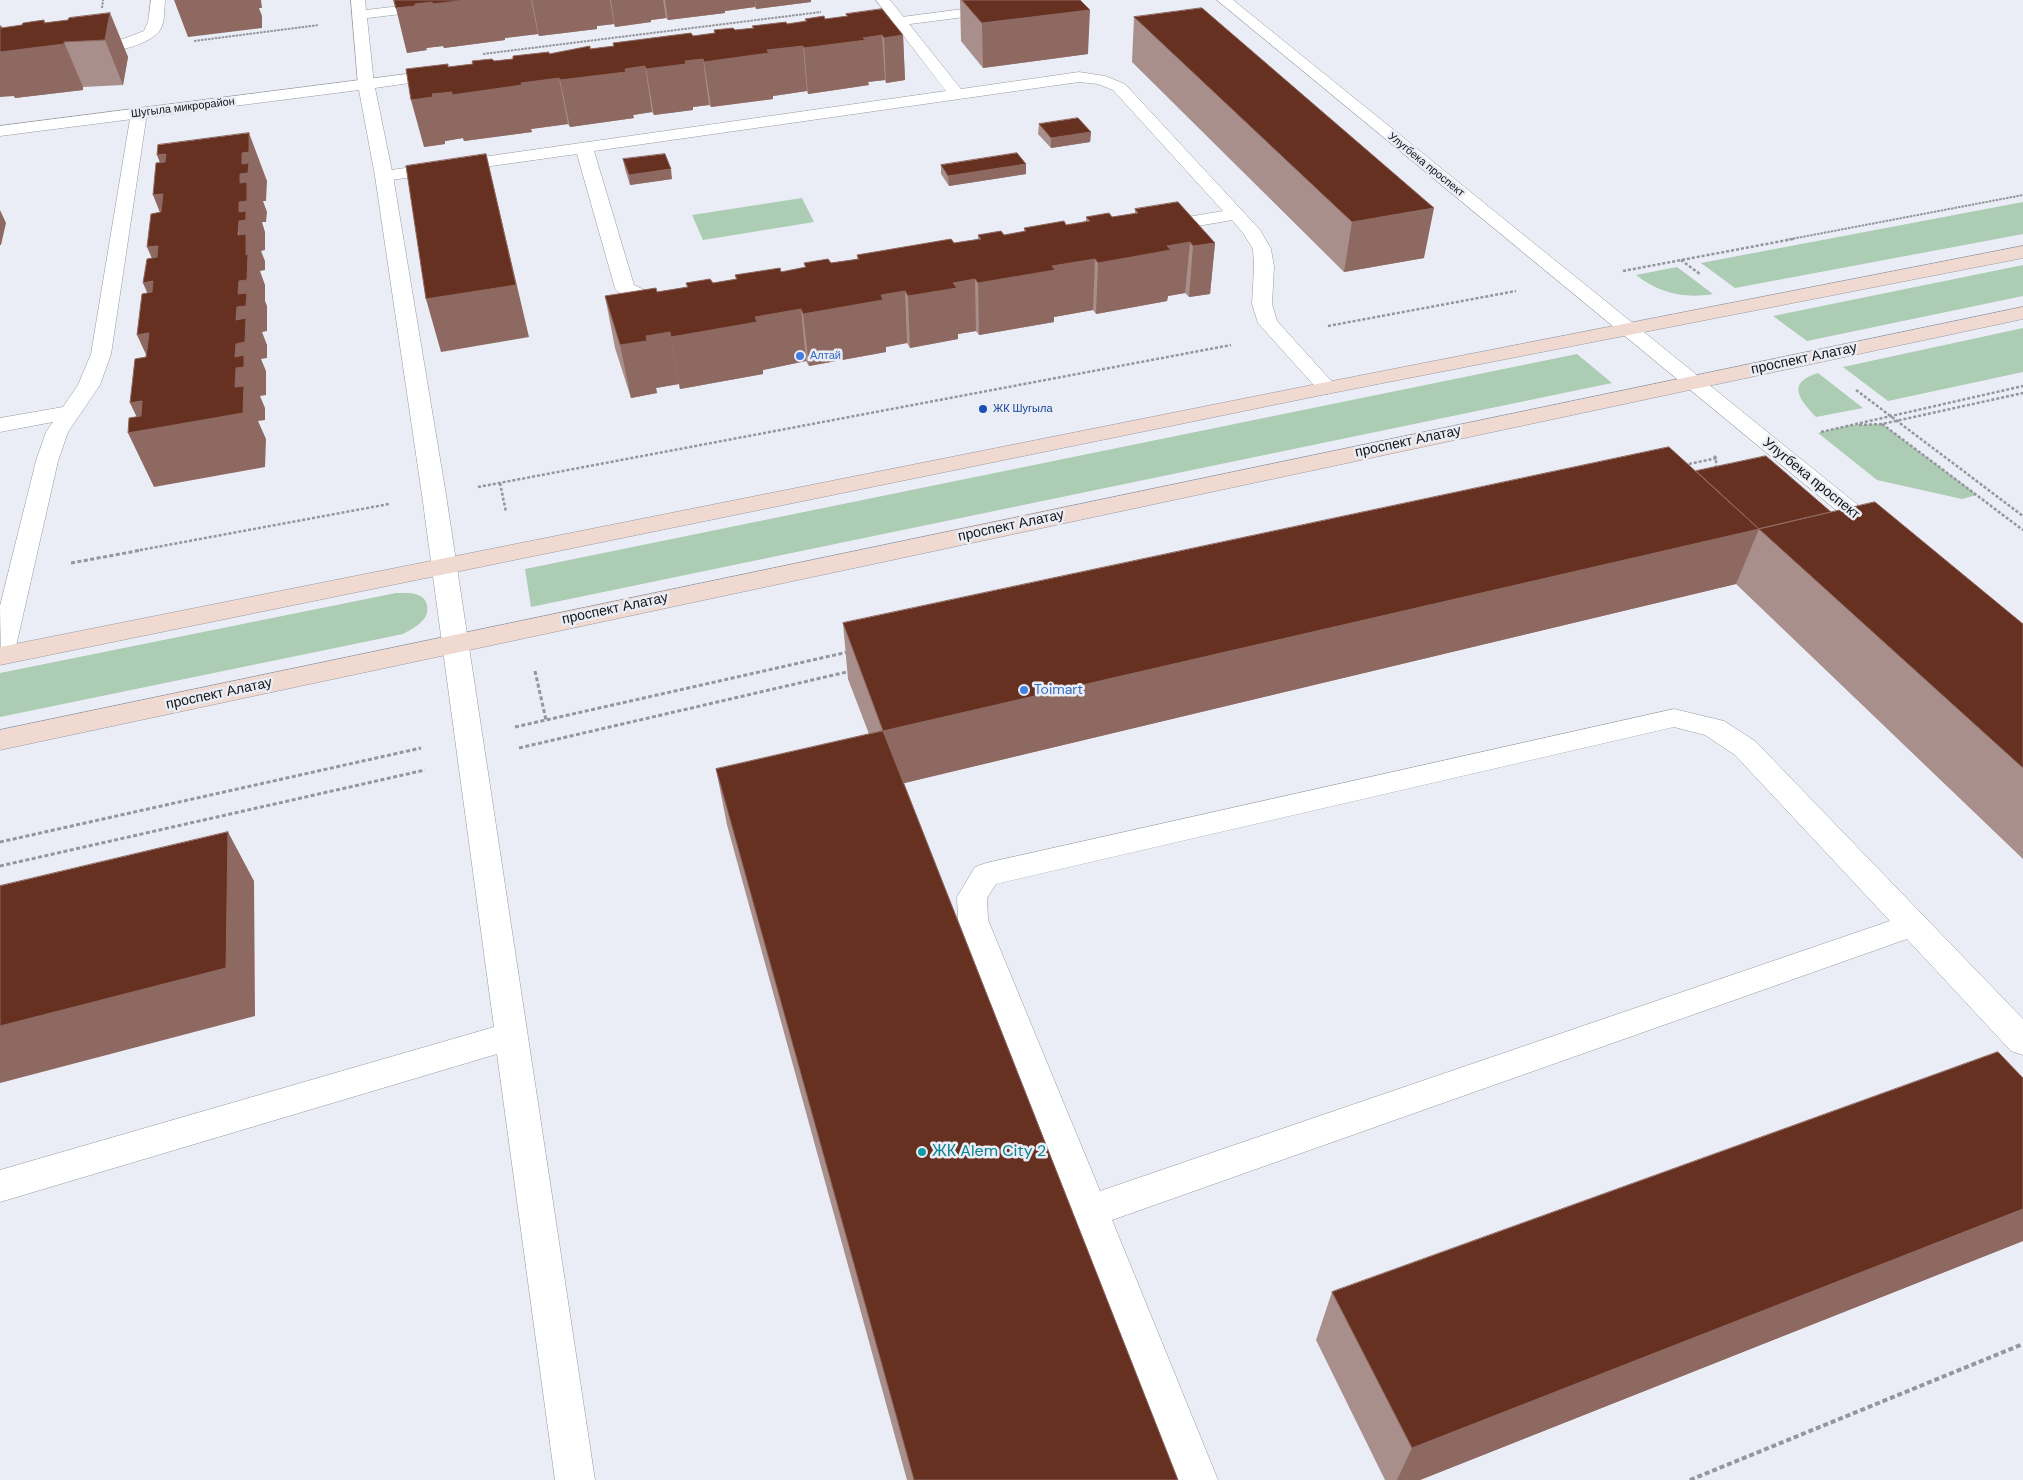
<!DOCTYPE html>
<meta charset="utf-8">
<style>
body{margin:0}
canvas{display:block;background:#eaedf5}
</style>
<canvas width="2023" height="1480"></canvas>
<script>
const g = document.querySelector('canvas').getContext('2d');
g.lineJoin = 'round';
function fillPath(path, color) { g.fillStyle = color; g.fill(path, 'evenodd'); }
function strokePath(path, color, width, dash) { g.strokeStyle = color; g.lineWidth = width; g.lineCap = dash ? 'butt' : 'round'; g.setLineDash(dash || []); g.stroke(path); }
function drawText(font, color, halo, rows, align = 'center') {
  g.font = font + ' "DM Sans",sans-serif'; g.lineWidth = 5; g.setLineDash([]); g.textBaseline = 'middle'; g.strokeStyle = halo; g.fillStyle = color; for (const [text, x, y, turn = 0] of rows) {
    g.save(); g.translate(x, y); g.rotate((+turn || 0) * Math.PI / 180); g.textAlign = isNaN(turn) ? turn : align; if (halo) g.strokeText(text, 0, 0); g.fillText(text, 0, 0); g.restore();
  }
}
fillPath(new Path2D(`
 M802,198L814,222L703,240L692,215Z
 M2023,202V234L1735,288L1701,263Z
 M2023,265V296L1807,341L1773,316Z
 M1677,267L1713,294C1684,299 1659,293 1636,275Z
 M2023,328V372L1888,401L1843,367Z
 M1577,354L1612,383L531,607L525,569Z
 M1818,373L1863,408L1816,417C1799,399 1786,383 1818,373Z
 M1882,424L1977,495L1962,499L1877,480L1818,433L1851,425Z
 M396,593C407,593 424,591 427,605C428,610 427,616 423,620C418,626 410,630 403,634L0,717V673Z`), '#accdb3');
const service = new Path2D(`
 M151,0H165C164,10 165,22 160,30C148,48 100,56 81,51L78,48L81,45L123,39L144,31L148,22Z
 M351,0H365L366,10L451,0H495L493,3L488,4L367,18L374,84L372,87H360L358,84Z
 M876,0H890L961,89L1079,72L1105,76L1125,84L1260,230L1271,249L1274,267L1272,304L1277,321L1334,384L1338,388L1334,392L1327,394L1320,392L1258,323L1252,304L1254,267L1253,249L1243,233L1232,220L1158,233L1152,231L1149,227L1152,223L1223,211L1113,90L1098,84L1079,82L594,151L634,285L651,293L676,299L679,303L676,307C662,311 623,300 615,288L577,154L384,181L378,180L375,176L378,172L384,171L946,91Z
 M139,108L145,110L147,113L111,354L100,385L68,432L58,461L14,655L10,661L1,664L0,606L36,461L46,432L53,422L0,432V418L63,407L78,385L91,354L131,113L133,110Z
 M1674,709L1724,721L1755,741L2023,1019V1055L2011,1051L1907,939L1112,1220L1218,1480H1178L958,920L957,897L975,867L986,863ZM1674,727L1705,735L1735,755L1890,921L1100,1191L988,920L987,898L996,884Z`);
const minor = new Path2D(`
 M1032,0H1072L1070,3L1065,4L856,31L851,30L849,27L851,24L856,23Z
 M1217,0H1233L1885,527L1889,532L1885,537L1877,539L1869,537Z
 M446,69L452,71L454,74L452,77L375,88L393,176L446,495L595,1480H555L497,1054L0,1202V1170L494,1027L422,495L375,176L359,90L0,136V126Z`);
const secondary = new Path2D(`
 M2023,246V258L1327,394L0,665V647L1327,382Z
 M2023,307V319L0,750V730Z`);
strokePath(service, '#9699a0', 1);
strokePath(minor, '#9699a0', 1);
strokePath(secondary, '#9699a0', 1);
strokePath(new Path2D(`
 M102,8L103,0
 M194,41L319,25
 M483,54L821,12
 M1786,240L2023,195`), '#94969c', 2, [2.5, 1]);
strokePath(new Path2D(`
 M1681,260L1700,274
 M1623,271L1793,239
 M1328,326L1516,291
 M1856,390L2023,516
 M1882,424L2023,530
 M1859,425L1882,424L2023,393
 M1821,432L2023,386
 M1714,456L1716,458V468
 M1684,465L1717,458
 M500,483L506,512
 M478,487L1231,345
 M135,551L389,504`), '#94969c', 2.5, [3, 2]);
strokePath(new Path2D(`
 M71,563L142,550
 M535,671L546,720
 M515,727L848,652
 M519,748L851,671
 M0,842L421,748
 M0,866L425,770`), '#94969c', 3, [4, 2.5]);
strokePath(new Path2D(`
 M1690,1480L2023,1344`), '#94969c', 4, [5, 3]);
fillPath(service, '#fff');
fillPath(minor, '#fff');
fillPath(secondary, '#efd9d1');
fillPath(new Path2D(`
 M394,0H811V2L756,9L755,7L725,11V13L668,20L666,18L651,20V22L615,27L614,24L597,26V29L539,36L538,34L505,38V40L444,48L443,46L426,48L427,50L407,53L396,8Z
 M960,0H1080L1088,54L983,68L961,41Z
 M110,13L128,57L123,85L83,87V90L15,98L14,96L2,28L68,20Z
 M846,14L903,35L905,80L886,83L885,80L868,82L869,85L808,94L807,91L773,96V99L711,107L709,105L693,107V110L654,115L652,112L633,115L634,118L570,127L568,124L531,129L532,132L464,141L463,138L445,141V144L424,147L448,67L614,46L613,43L693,36L715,33L714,30H735L753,28L752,26L787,24L805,21V19H825L846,16Z
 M1134,17L1424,258L1344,272L1132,62Z
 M1039,124L1091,132L1090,142L1051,148L1038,134Z
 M623,159L672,179L630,185L625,169Z
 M1026,164V174L949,186L941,174V165Z
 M1135,209L1215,243L1210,294L1189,297L1185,293L1168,296L1167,301L1096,314L1093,310L1054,317V322L979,335L976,331L958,334V339L910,348L907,343L886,347V352L809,366L806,361L763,370V374L680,389L679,384L656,388L657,393L631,398L615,348L605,296L657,292L687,287L686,283H713L736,279L735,275L781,272L805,268L804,263H831L857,259V255L954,243L978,239V235H1004L1024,232V228L1066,225L1086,221V217H1112L1135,213Z
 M1696,471L1831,512L2023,624V859L1736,584L904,783L1178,1480H907L727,825L716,769L869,734L848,679L843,623Z
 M2023,1241L1420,1480H1385L1316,1340L1332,1292Z`), '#a88f8c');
fillPath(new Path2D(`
 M174,0H259L262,8H259L262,16V28L188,37Z
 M259,0H261L262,8Z
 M434,0H531L538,34L505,38V40L444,48L443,46L426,48L427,50L407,53L396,8Z
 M532,0H610L614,24L597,26V29L539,36Z
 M611,0H663L666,18L651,20V22L615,27Z
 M665,0H755V7L725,11V13L668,20Z
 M755,0H811V2L756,9Z
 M1090,10L1088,54L983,68L982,23Z
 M110,13L128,57L123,85L105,40Z
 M44,20L55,45L64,42L83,87V90L15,98L14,96L0,97V52L1,26L13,50L44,23Z
 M882,35L885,80L868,82L869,85L808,94L804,48L863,38Z
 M903,35L905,80L886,83L884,38Z
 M803,46L807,91L773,96V99L711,107L704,62L767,50Z
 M703,59L709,105L693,107V110L654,115L646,69L685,61Z
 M645,66L652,112L633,115L634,118L570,127L560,80L625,69Z
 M559,78L568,124L531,129L532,132L464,141L463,138L445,141V144L424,147L411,100L432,94L452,92L455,94L521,83Z
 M1091,132L1090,142L1051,148V138Z
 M249,133L267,181L266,201H263L267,212L266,222H262L265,232V250L261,251L265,261V270L260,271L265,285V301L267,306V331L262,332L267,345V358L261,359L266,371V395L260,396L265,408V420L258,421L266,439L265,467L154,487L128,433L143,430L130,403L235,387V357L236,320L238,294L239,202L240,174L242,164V153Z
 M166,154L176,203L157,155Z
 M486,154L529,337L441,352L426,299Z
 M1026,164V174L949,186L948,176Z
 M671,169L672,179L630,185L629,175Z
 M163,194L173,245L153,195Z
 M1434,208L1424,258L1344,272L1352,222Z
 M0,210L6,223L1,245H0Z
 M1190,242L1185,293L1168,296L1167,301L1096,314L1098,263L1167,246Z
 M1215,243L1210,294L1189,297L1193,246Z
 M158,246L169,298L147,247Z
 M1095,259L1093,310L1054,317V322L979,335L978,283L1052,266Z
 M975,279L976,331L958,334V339L910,348L908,296L953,283Z
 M153,281L165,334L143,283Z
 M905,291L907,343L886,347V352L809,366L803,314L881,295Z
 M801,309L806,361L763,370V374L680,389L671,337L755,317Z
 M670,332L679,384L656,388L657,393L631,398L620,345L646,336Z
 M149,333L161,387L137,335Z
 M1759,529L1736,584L888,787L883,731Z
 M228,832L254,881L255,1016L0,1083V1026Z
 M2023,1209V1241L1420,1480H1397L1412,1448Z`), '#8e6961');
const building = new Path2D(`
 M394,0H466L433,4L432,2L415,4V6L396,8Z
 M962,0H1080L1090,10L982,23Z
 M1202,8L1434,208L1352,222L1134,17Z
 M882,9L903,35L884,38L882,35L863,38L866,40L804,48L803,46L767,50L769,53L704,62L703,59L685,61L686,64L646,69L645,66L625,69L626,72L560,80L559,78L521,83L522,85L452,95V92L432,94L433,97L411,100L406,69L448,64V67L473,64L472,61L492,59L494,61L513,59V56L549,52V54L590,46V49L614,46L613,43L691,33L693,36L715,33L714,30L733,28L735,30L754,28L752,26L786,22L787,24L807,21L805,19L824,16L825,19L848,16L846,14Z
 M110,13L105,40L64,42V44L0,52V26H1V28L22,25L23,23L44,20V23L68,20L69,18Z
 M1078,118L1091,132L1051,138L1039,124Z
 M249,133V152L242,153V164L249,163L248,173L240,174V183L247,182V201L239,202V212L246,211V220L239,221L238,235L246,234V255L248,254L247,280L239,281L238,294L247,293L246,306L237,307L236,320L246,318L245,342L236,344L235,357L244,355V367L236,368L235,387L244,386L243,413L128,433L129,418L141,416L142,401L130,403L135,359L146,357L149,333L137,335L142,294L152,292L153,281L143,283L147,259L157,257L158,246L147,247L151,214L161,212L163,194L153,195L156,163L165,162L166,154L157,155L158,145Z
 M1017,153L1026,164L948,176L941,165Z
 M486,154L516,285L426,299L406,166Z
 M665,154L671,169L629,175L623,159Z
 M1178,202L1215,243L1193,246L1190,242L1167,246L1171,250L1098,263L1095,259L1052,266L1055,270L978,283L975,279L953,283L957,288L908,296L905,291L881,295L883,300L803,314L801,309L755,317L757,322L671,337L670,332L646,336L647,341L620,345L605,296L656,288L657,292L688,287L686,283L710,279L713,283L737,279L735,275L780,268L781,272L806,267L804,263L828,259L831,263L859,259L857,255L951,239L954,243L981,239L978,235L1001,231L1004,235L1026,231L1024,228L1064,221L1066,225L1090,221L1086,217L1109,213L1112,217L1138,213L1135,209Z
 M1669,447L1759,529L883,731L843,623Z
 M1766,456L1831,512L1759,529L1696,471Z
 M1875,502L2023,624V768L1759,529Z
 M883,731L1178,1480H914L716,769Z
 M228,832L226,968L0,1026V886Z
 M1998,1052L2023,1078V1209L1412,1448L1332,1292Z`);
fillPath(building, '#673122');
strokePath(building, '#8e6961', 1);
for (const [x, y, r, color] of [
 [800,356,5,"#3f7fe0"],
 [983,409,5,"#1a4fb4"],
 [1024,690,5,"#3f7fe0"],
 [922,1152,5,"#0f9aa8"]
]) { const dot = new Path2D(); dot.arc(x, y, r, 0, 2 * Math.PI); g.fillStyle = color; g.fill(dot); strokePath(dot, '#eaedf5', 2); }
drawText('11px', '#131417', '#eaedf5', [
 ["Шугыла микрорайон",183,108,-7],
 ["Улугбека проспект",1426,165,39]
]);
drawText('11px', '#366cbe', '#eaedf5', [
 ["Алтай",810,356]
], 'left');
drawText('11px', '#164399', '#eaedf5', [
 ["ЖК Шугыла",993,409]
], 'left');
drawText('14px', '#131417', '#eaedf5', [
 ["проспект Алатау",1804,359,-12],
 ["проспект Алатау",1408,442,-12],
 ["Улугбека проспект",1811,479,39],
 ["проспект Алатау",1011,526,-12],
 ["проспект Алатау",615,609,-12],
 ["проспект Алатау",219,694,-12]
]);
drawText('14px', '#366cbe', '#eaedf5', [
 ["Toimart",1034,690]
], 'left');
drawText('16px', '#0d838f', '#eaedf5', [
 ["ЖК Alem City 2",932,1152]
], 'left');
</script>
